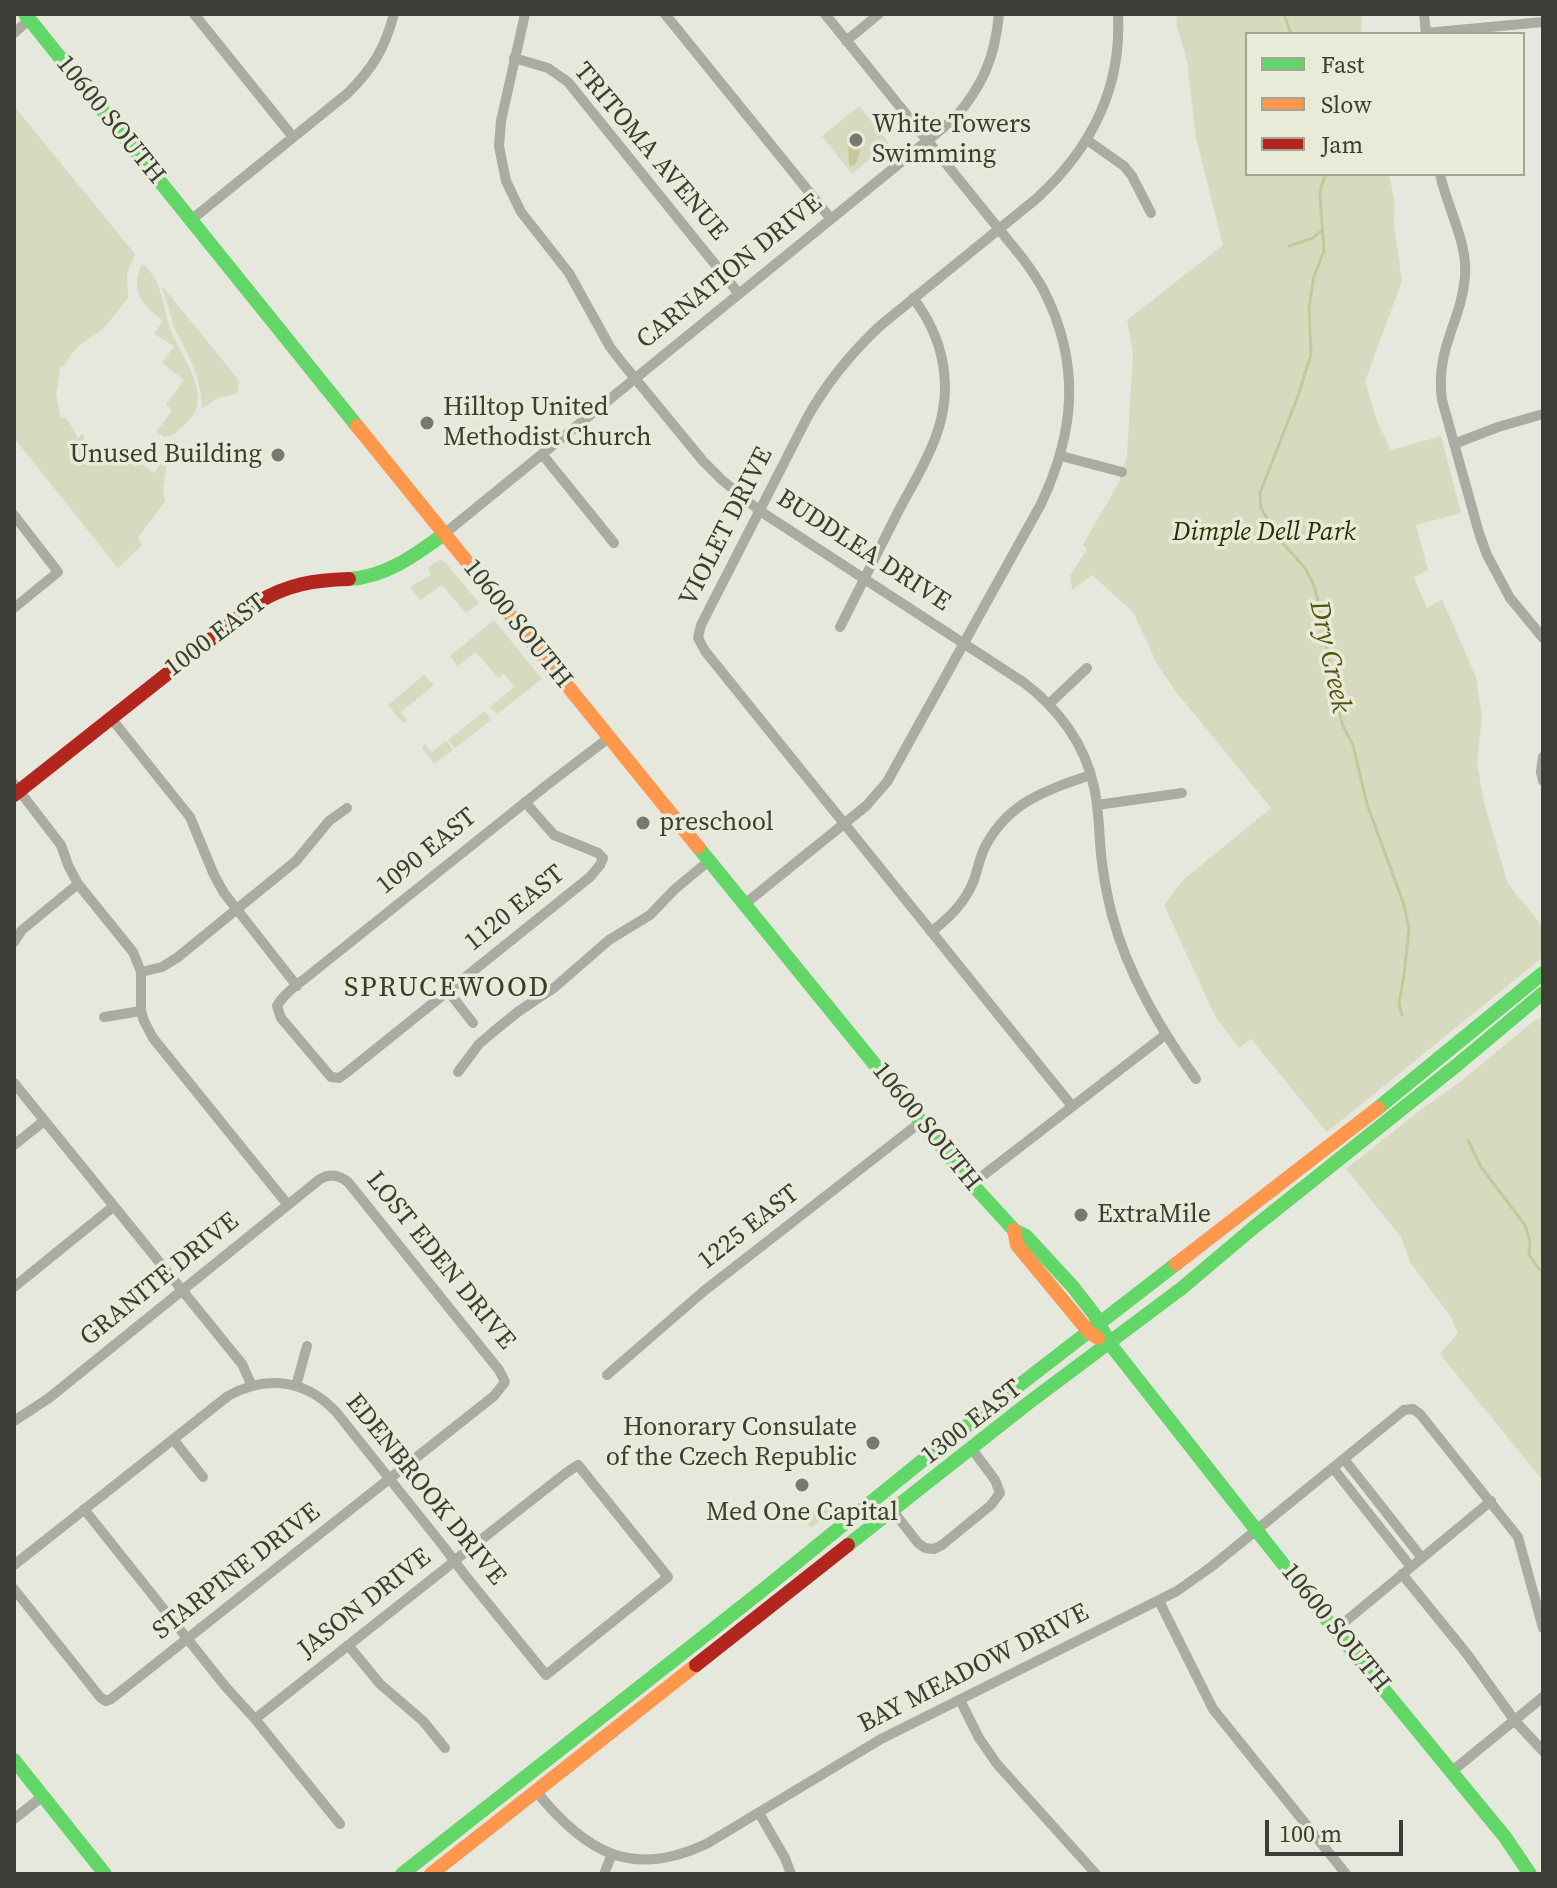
<!DOCTYPE html>
<style>
body{margin:0}
#map{position:relative;width:1557px;height:1888px;overflow:hidden;background:#e6e7dd;font-family:"Source Serif 4",serif}
canvas{display:block}
.frame{position:absolute;inset:0;border:16px solid #3c3d36;pointer-events:none}
.legend{position:absolute;left:1245px;top:32px;width:280px;height:144px;box-sizing:border-box;background:#e9ebd9;border:2px solid #a4a598;margin:0;padding:10px 14px;list-style:none;font-size:24px;color:#3c3d36}
.legend li{display:flex;align-items:center;gap:16px;height:40px}
.legend b{width:40px;border:2px solid #a4a598}
.scale{position:absolute;left:1265px;top:1820px;width:138px;height:36px;box-sizing:border-box;border:4px solid #3c3d36;border-top:0;padding-left:10px;font-size:24px;line-height:28px;white-space:nowrap;color:#3c3d36;-webkit-text-stroke:6px #e9ebd9;paint-order:stroke}
</style>
<div id="map">
<canvas width="1557" height="1888"></canvas>
<div class="frame"></div>
<ul class="legend">
<li><b style="height:10px;background:#63d668"></b>Fast</li>
<li><b style="height:10px;background:#ff974d"></b>Slow</li>
<li><b style="height:10px;background:#b3261e"></b>Jam</li>
</ul>
<div class="scale">100 m</div>
</div>
<script>
const g = document.querySelector('canvas').getContext('2d');
g.lineJoin = 'round';
function fillPath(path, color) { g.fillStyle = color; g.fill(path, 'evenodd'); }
function strokePath(path, color, width, dash) { g.strokeStyle = color; g.lineWidth = width; g.lineCap = dash ? 'butt' : 'round'; g.setLineDash(dash || []); g.stroke(path); }
function drawText(font, color, halo, rows, align = 'center') {
  g.font = font + ' "Source Serif 4",serif'; g.lineWidth = 7; g.setLineDash([]); g.textBaseline = 'middle'; g.strokeStyle = halo; g.fillStyle = color; for (const [text, x, y, turn = 0] of rows) {
    g.save(); g.translate(x, y); g.rotate((+turn || 0) * Math.PI / 180); g.textAlign = isNaN(turn) ? turn : align; if (halo) g.strokeText(text, 0, 0); g.fillText(text, 0, 0); g.restore();
  }
}
fillPath(new Path2D(`
 M1176,14H1362L1361,34H1247V174H1389L1395,205L1394,225L1402,281L1365,381L1377,421L1391,450L1441,436L1461,513L1416,525L1428,570L1414,577L1427,608L1442,599L1476,677L1482,716L1477,762L1484,803L1508,884L1543,927V957L1327,1132L1251,1039L1239,1048L1215,1016L1164,905L1183,880L1271,808L1177,693L1158,666L1133,612L1092,575L1072,590L1070,576L1087,549L1083,545L1119,482L1127,455L1133,353L1127,320L1223,245L1196,138L1187,61L1177,27Z
 M14,106L135,254L127,273L128,298L104,328L76,348L63,367L61,366L58,371L60,373L56,394L61,419L66,417L78,438L82,434L85,437L82,441L93,450L90,456L123,465L139,462L154,473L165,458L168,459L163,489L165,501L138,538L142,545L118,568L14,438Z
 M859,106L889,143L852,174L822,136Z
 M142,264C163,279 163,309 171,331C182,358 217,401 184,425C175,432 177,435 164,437L156,432L172,411L166,405L184,380L162,363L174,346L154,334L163,321C143,305 129,291 142,264Z
 M163,287L237,378L239,381L237,394L217,398L202,409L201,395L197,376L187,352L176,332L162,288Z
 M440,560L445,562L479,603L466,613L442,585L420,600L410,587L431,575L428,567Z
 M494,620L542,679L497,714L490,707L514,687L504,674L498,678L476,652L458,666L450,656Z
 M424,675L434,685L401,712L407,721L403,723L388,705Z
 M485,711L491,720L455,748L448,740Z
 M446,741L453,750L434,764L422,747L425,744L432,752Z
 M1543,1018V1481L1440,1354L1458,1333L1451,1317L1410,1262L1401,1237L1346,1169L1419,1111L1460,1082L1535,1020Z
 M830,1498L838,1507L811,1528L804,1518Z`), '#d8dabf');
fillPath(new Path2D(`
 M848,141L863,143L855,166L849,165Z`), '#c5c99a');
strokePath(new Path2D(`
 M1284,14L1291,34
 M1326,174L1321,187L1320,196L1324,251L1314,276L1309,308L1311,354L1298,396L1260,493L1261,508L1280,540L1305,568L1313,583L1320,608L1325,641L1331,667L1334,695L1343,726L1353,745L1367,804L1404,905L1409,928L1404,976L1399,1003L1402,1015
 M1289,246L1313,238L1321,231
 M1468,1140L1481,1167L1525,1225L1530,1241L1529,1255L1539,1269L1543,1270`), '#c5c99a', 3);
strokePath(new Path2D(`
 M194,14L293,137
 M525,14L501,121L499,146L506,181L521,212L569,273L610,347L624,365L703,461L722,480L760,511L1023,682C1058,708 1085,744 1094,787C1099,809 1099,832 1101,854C1103,875 1107,895 1112,915C1128,975 1160,1028 1196,1079
 M665,14L831,219
 M1424,14L1426,34
 M14,33L29,20
 M1426,33L1543,22
 M846,41L879,14
 M514,58L548,68L568,82L739,294
 M1087,140L1124,166L1132,176L1151,213
 M1440,174C1447,208 1468,242 1465,277C1461,323 1435,348 1442,400L1479,533L1487,555L1510,598L1543,638
 M191,220L348,93C373,68 385,48 394,14
 M1454,444L1498,427L1543,414
 M542,454L614,543
 M1061,456L1122,472
 M14,515L58,572L14,608
 M444,534L954,119C983,86 995,57 999,14
 M840,627C859,589 879,550 898,512C911,487 927,462 936,436C954,387 944,338 913,298
 M1049,704L1087,668
 M111,718L190,817L214,875L224,893L297,986
 M1543,757L1541,772L1543,781
 M14,784L61,845L68,865L78,884L133,952L141,972V1011L144,1021L153,1038L288,1205
 M525,802L554,835L598,853L603,858L600,865L590,877L346,1073L339,1078L331,1077L281,1018L277,1006C285,992 300,983 312,973L547,785L610,737
 M1097,805L1182,793
 M746,903L866,806L887,782L1041,504C1075,432 1081,364 1044,291C1039,281 1031,270 1024,260L825,14
 M931,932C950,917 965,903 974,880C978,868 980,856 986,845C1010,801 1047,790 1091,775
 M14,942L22,930L78,884
 M141,972L162,967L178,957L296,861L329,821L347,808
 M448,991L473,1023
 M104,1017L141,1011
 M458,1072L479,1044L493,1032L519,1011L555,987L609,940L650,915L675,889L710,860
 M14,1083L242,1364L252,1386
 M1072,1106L705,651L698,638L701,625L807,418C827,382 851,353 881,325L1036,199C1090,150 1122,89 1118,14
 M14,1145L44,1121
 M972,1184L1165,1035
 M14,1287L114,1206
 M607,1375L704,1291L922,1121
 M296,1386L307,1346
 M14,1421L49,1398L320,1179C330,1173 339,1175 348,1182L499,1370L505,1382L494,1396L111,1699L106,1701L100,1697L14,1589
 M173,1439L203,1477
 M1344,1459L1422,1558
 M1333,1468L1411,1567
 M84,1509L225,1686L255,1719L340,1824
 M893,1511L918,1543L925,1548L934,1549L942,1545L991,1505L1000,1493L995,1480L972,1449
 M14,1565L228,1396C267,1374 307,1380 337,1413L444,1547L464,1574L546,1675L668,1577L578,1465L566,1473L454,1561L446,1568L255,1719
 M1402,1574L1467,1654L1515,1721L1543,1751
 M1159,1601L1213,1709L1346,1874
 M1335,1630L1491,1501
 M348,1645L380,1684L423,1721L445,1748
 M960,1700L979,1738L997,1764L1096,1874
 M1451,1772L1543,1697
 M536,1791C585,1852 632,1880 708,1843L881,1739L1177,1591L1211,1567L1404,1410L1413,1409L1420,1414L1518,1537L1543,1628
 M759,1813L785,1858L791,1874
 M14,1819L43,1796
 M604,1874L612,1854`), '#aaaba1', 10);
strokePath(new Path2D(`
 M25,14L357,426
 M349,579C386,577 415,555 444,534
 M698,847L972,1184L1014,1230L1026,1236L1073,1287L1094,1314L1110,1344
 M1378,1108L1543,973
 M1110,1344L1335,1630L1505,1837L1530,1874
 M848,1545L1027,1404L1182,1288L1253,1228L1457,1065L1543,993
 M14,1760L105,1874
 M402,1874L759,1593L933,1452L1176,1264`), '#63d668', 14);
strokePath(new Path2D(`
 M357,426L698,847
 M1014,1230L1017,1245L1089,1332L1098,1338
 M1176,1264L1378,1108
 M431,1874L696,1665`), '#ff974d', 14);
strokePath(new Path2D(`
 M14,795L258,602C289,584 314,580 349,579
 M696,1665L848,1545`), '#b3261e', 14);
for (const [x, y, r, color] of [
 [856,140,8,"#787870"],
 [427,423,8,"#787870"],
 [278,455,8,"#787870"],
 [643,823,8,"#787870"],
 [1081,1215,8,"#787870"],
 [873,1443,8,"#787870"],
 [802,1485,8,"#787870"]
]) { const dot = new Path2D(); dot.arc(x, y, r, 0, 2 * Math.PI); g.fillStyle = color; g.fill(dot); strokePath(dot, '#e9ebd9', 3); }
drawText('26px', '#3c3d36', '#e9ebd9', [
 ["10600 SOUTH",110,120,51],
 ["TRITOMA AVENUE",650,152,50],
 ["CARNATION DRIVE",730,272,-39],
 ["VIOLET DRIVE",727,527,-63],
 ["BUDDLEA DRIVE",863,551,33],
 ["10600 SOUTH",517,624,51],
 ["1000 EAST",216,636,-37],
 ["1090 EAST",427,852,-39],
 ["1120 EAST",515,909,-39],
 ["10600 SOUTH",926,1127,51],
 ["1225 EAST",749,1228,-38],
 ["LOST EDEN DRIVE",440,1261,51],
 ["GRANITE DRIVE",160,1280,-39],
 ["1300 EAST",972,1423,-38],
 ["EDENBROOK DRIVE",425,1490,51],
 ["STARPINE DRIVE",237,1572,-38],
 ["JASON DRIVE",365,1604,-38],
 ["10600 SOUTH",1335,1628,51],
 ["BAY MEADOW DRIVE",974,1669,-27]
]);
drawText('26px', '#3c3d36', '#e9ebd9', [
 ["White Towers",872,125],
 ["Swimming",872,155],
 ["Hilltop United",443,408],
 ["Methodist Church",443,438],
 ["Unused Building",262,455,"right"],
 ["preschool",659,823],
 ["ExtraMile",1097,1215],
 ["Honorary Consulate",857,1428,"right"],
 ["of the Czech Republic",857,1458,"right"],
 ["Med One Capital",802,1513,"center"]
], 'left');
drawText('italic 26px', '#2e3000', '#e9ebd9', [
 ["Dimple Dell Park",1264,533]
]);
drawText('italic 28px', '#53560e', '#e9ebd9', [
 ["Dry Creek",1329,657,78]
]);
g.letterSpacing = '2px';
drawText('28px', '#393b2d', '#e9ebd9', [
 ["SPRUCEWOOD",447,989]
]);
g.letterSpacing = '0px';
</script>
